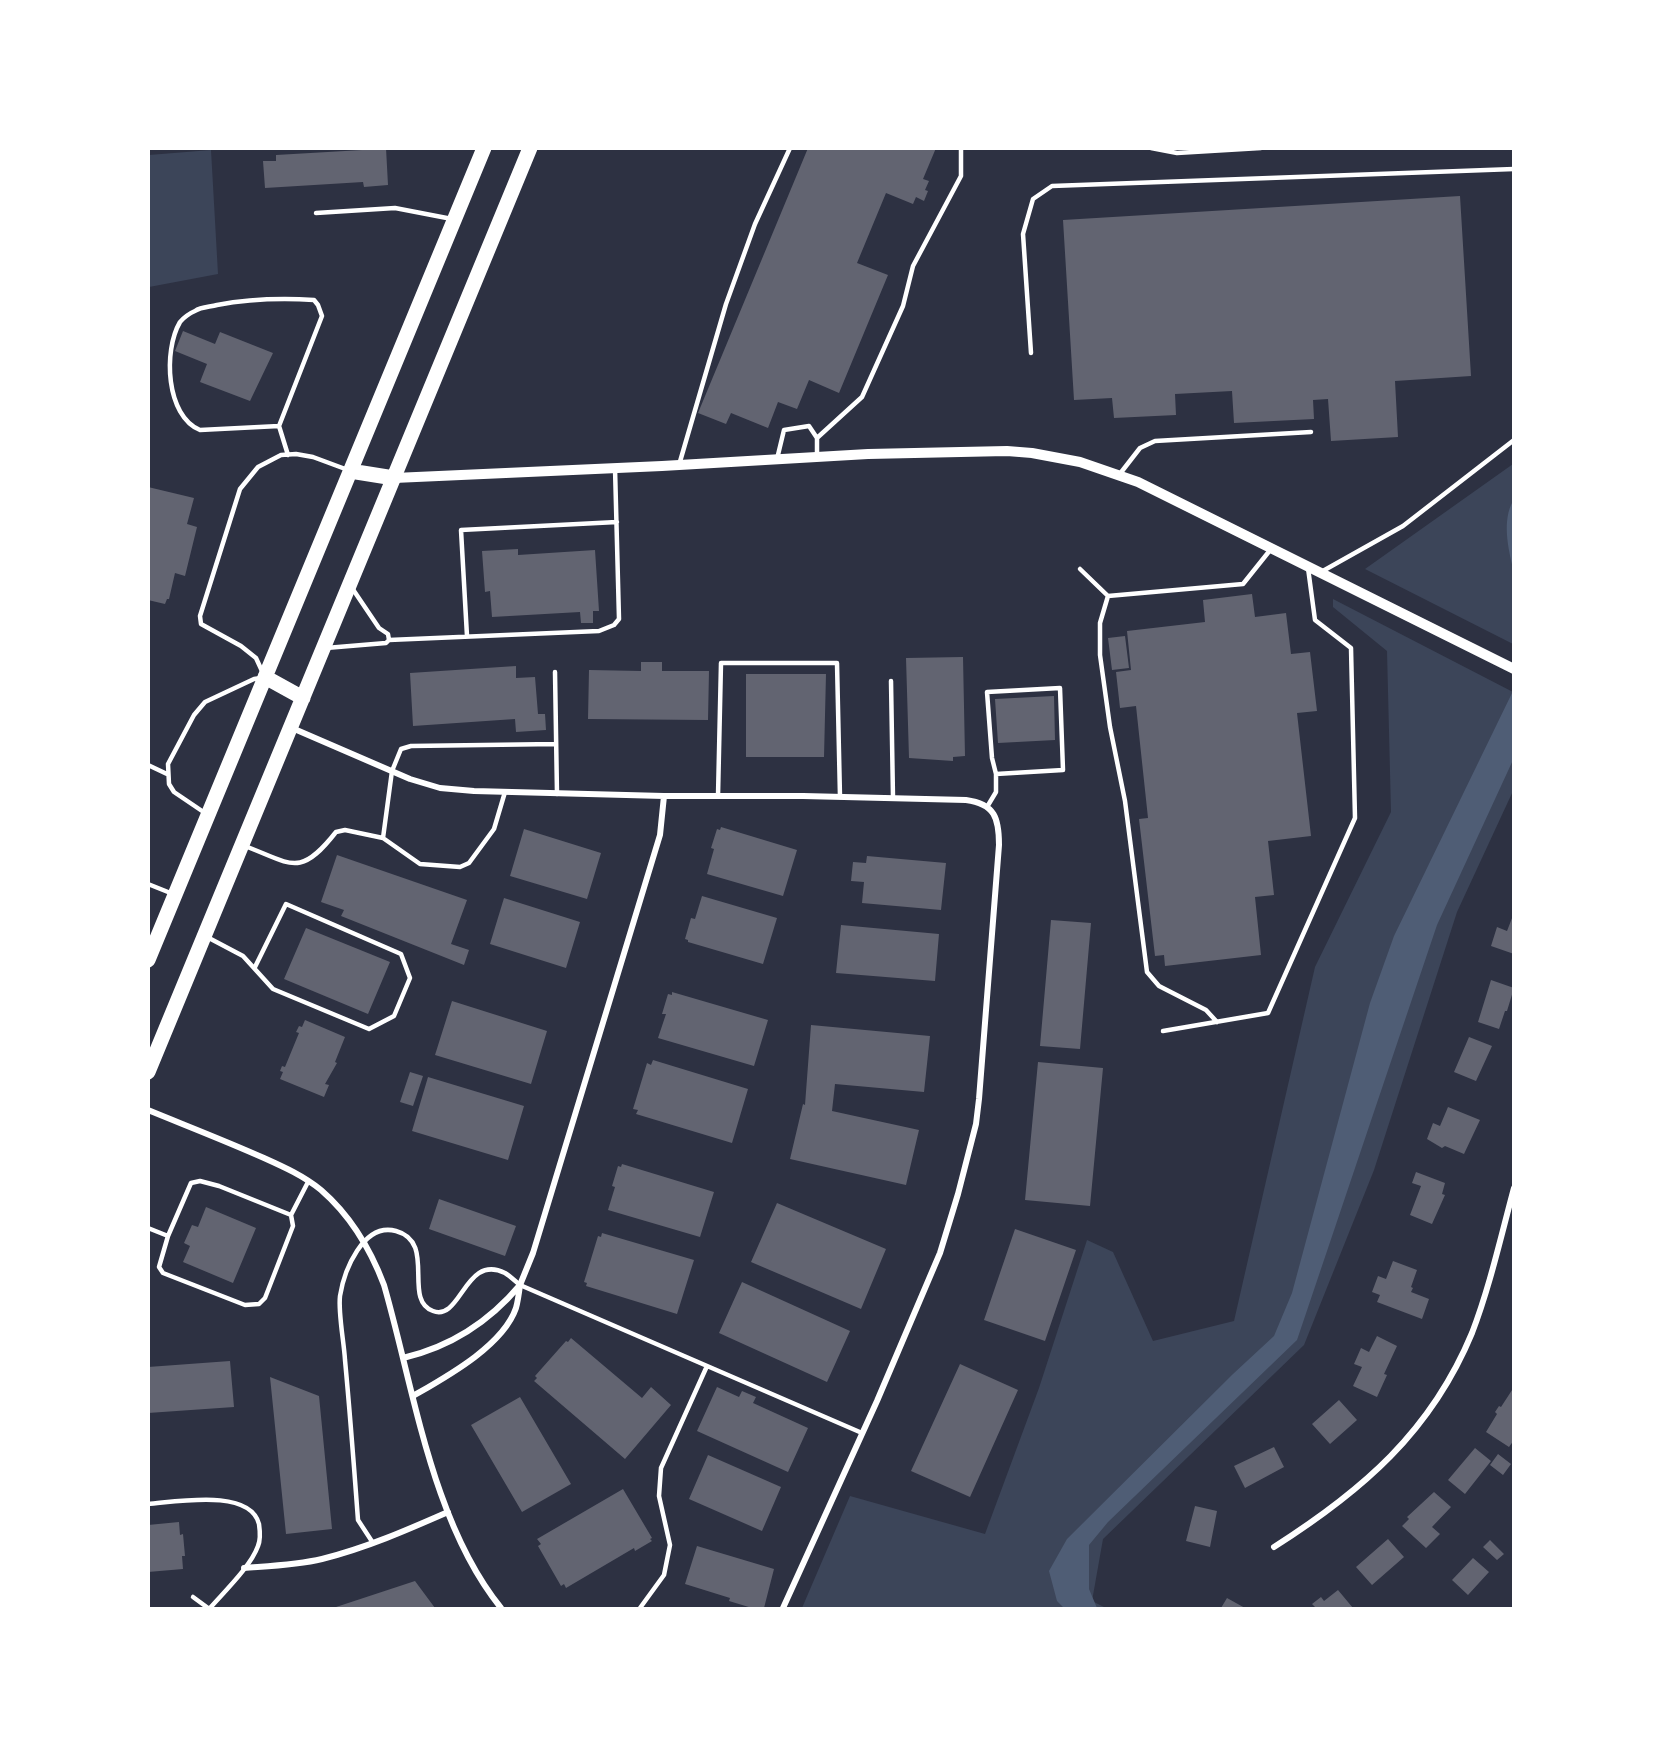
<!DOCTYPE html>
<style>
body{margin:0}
#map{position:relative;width:1662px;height:1757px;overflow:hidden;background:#2d3142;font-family:"Source Serif 4",serif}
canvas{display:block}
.frame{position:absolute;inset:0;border:150px solid #fff;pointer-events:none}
</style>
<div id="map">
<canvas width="1662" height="1757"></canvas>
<div class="frame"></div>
</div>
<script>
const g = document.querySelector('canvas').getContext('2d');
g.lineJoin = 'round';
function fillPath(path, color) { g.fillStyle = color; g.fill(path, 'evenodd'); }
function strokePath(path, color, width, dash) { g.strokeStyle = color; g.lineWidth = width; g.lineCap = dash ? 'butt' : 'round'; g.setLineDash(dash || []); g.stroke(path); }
fillPath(new Path2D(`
 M211,150L218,274L149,287V155Z
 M1513,464V644L1365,569Z
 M1333,599L1513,692V791L1457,912L1374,1170L1304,1345L1103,1539L1092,1601L1106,1608H802L850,1496L985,1534L1039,1388L1087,1240L1113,1252L1153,1341L1234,1321L1315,967L1391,812L1387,651L1333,607Z`), '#3c4559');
fillPath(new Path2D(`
 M1513,501V568C1508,548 1502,520 1513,501Z
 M1513,691V760L1437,925L1297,1340L1108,1522L1089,1545V1589L1097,1608H1064L1057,1601L1049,1571L1067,1539L1233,1374L1274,1336L1292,1293L1370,1003L1394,936Z`), '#4f5d75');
fillPath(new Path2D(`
 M362,148H386L388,185L364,187L363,182L265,188L263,161H276V155L362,150Z
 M808,148H936L923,179L929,181L925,190L928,191L924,201L916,197L913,204L886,193L857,263L888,275L839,393L809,380L797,409L778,402L768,428L731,413L726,424L698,413Z
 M1460,196L1471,376L1395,381L1398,437L1331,441L1328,399L1313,400L1314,419L1234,423L1232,391L1175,394L1176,415L1114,418L1112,398L1074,400L1063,220Z
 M183,331L215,344L220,332L273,353L250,401L200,382L207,364L175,351Z
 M148,487L194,498L187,524L197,527L185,576L175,573L169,599H167L165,604L148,600Z
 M518,549V555L595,550L599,611H593V623H581L580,612L492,617L490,591L485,592L482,551Z
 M1252,594L1255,617L1286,613L1291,654L1310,652L1317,711L1297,713L1311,836L1268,841L1274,895L1255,897L1261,955L1165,966L1164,955L1155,956L1139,819L1148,818L1136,706L1120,708L1116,672L1131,670L1127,631L1205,622L1203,600Z
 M1125,636L1129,668L1112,670L1108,638Z
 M963,657L965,756L953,757V761L909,758L906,658Z
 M641,662H662V671H709L708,720L588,719L589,670L641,671Z
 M516,666V678L535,677L538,714H545L546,730L516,732L515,719L413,726L410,673Z
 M746,674H826L824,757H746Z
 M1054,696L1055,740L998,743L995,699Z
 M721,827L797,850L783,896L707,874L714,849L711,848L717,829L720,830Z
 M524,829L601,853L587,899L510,876Z
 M337,855L467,900L451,944L469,950L464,965L341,916L344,910L321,902Z
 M867,856L946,863L941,910L862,903L864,882L851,881L853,862L866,863Z
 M702,896L777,918L763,964L688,942V940L685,939L691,918L695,919Z
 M504,898L580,922L566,968L490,944Z
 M1514,913V954L1491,946L1497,927L1507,931Z
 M1051,920L1091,923L1080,1049L1040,1046Z
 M841,925L939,934L935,981L836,973Z
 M306,928L390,962L368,1014L284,979Z
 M1491,980L1514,988L1507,1011H1505L1499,1029L1478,1022Z
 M672,992L768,1020L754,1066L658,1038L666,1014H662L668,994L672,995Z
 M452,1001L547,1031L531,1084L435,1055Z
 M305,1020L345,1037L335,1062L337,1063L325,1084L329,1085L324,1097L280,1079L283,1072L280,1071L282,1066L285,1067L299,1033L296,1032L299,1026L302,1027Z
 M811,1025L930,1036L924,1092L835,1084L832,1111L919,1130L906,1185L790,1159L803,1104L805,1105Z
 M1469,1037L1492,1046L1476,1081L1454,1072Z
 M653,1060L748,1089L732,1143L636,1114L638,1110L633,1109L647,1063L651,1065Z
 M1038,1062L1103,1068L1090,1206L1025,1200Z
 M410,1072L423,1076L413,1106L400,1102Z
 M428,1077L524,1106L508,1160L412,1131Z
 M1448,1107L1480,1120L1464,1154L1445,1146L1442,1148L1427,1139L1433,1123L1440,1126Z
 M622,1164L714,1192L700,1237L608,1210L615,1187L612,1186L618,1166L621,1167Z
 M1416,1172L1445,1183L1442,1194L1445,1195L1432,1224L1410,1215L1421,1186L1412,1183Z
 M439,1199L516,1226L505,1256L429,1229Z
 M777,1203L886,1249L861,1309L751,1262Z
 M206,1207L256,1228L233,1283L183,1262L190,1246L184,1243L192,1225L198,1227Z
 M1015,1229L1076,1250L1045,1341L984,1320Z
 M602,1233L694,1260L677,1314L586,1286L587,1283L584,1282L598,1236L601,1237Z
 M1393,1261L1417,1270L1411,1287L1413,1288L1411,1292L1429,1299L1422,1319L1377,1302L1380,1295L1372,1292L1378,1276L1386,1279Z
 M742,1282L850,1331L827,1382L719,1333Z
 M1377,1336L1397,1346L1384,1374L1387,1375L1377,1397L1353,1386L1362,1367L1354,1364L1361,1348L1369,1352Z
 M571,1338L642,1398L651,1387L671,1405L625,1459L534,1381L537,1378L535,1376L566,1341L568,1342Z
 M230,1361L234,1407L148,1413V1367Z
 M960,1364L1018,1390L970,1497L911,1471Z
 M270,1377L319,1396L332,1529L286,1534Z
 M717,1387L739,1397L742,1391L756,1397L753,1403L808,1428L788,1472L697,1431Z
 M1514,1387V1440L1509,1447L1486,1432L1497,1414L1495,1412L1499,1406L1501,1407Z
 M520,1397L571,1484L522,1512L471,1425Z
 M1339,1400L1357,1420L1330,1444L1312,1424Z
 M1274,1447L1284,1467L1245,1488L1234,1466Z
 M1475,1448L1491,1461L1465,1494L1448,1480Z
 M1498,1454L1511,1464L1503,1475L1490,1465Z
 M708,1455L781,1487L762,1531L689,1499Z
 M623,1489L652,1538L650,1539L652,1541L635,1551L634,1548L566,1588L564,1584L561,1586L538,1546L541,1544L537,1539Z
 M1434,1492L1451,1507L1432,1527L1440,1534L1426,1548L1402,1526L1409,1519L1407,1517Z
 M1195,1506L1217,1511L1210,1547L1186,1541Z
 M179,1522L180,1535L183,1534L185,1556H182L183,1569L148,1572V1525Z
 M1388,1539L1404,1557L1372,1585L1356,1567Z
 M1490,1540L1504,1554L1497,1560L1483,1547Z
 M697,1546L774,1569L764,1608H752L729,1601L730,1598L685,1584Z
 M1473,1558L1489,1572L1468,1595L1452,1580Z
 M415,1581L435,1608H333Z
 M1338,1590L1353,1608H1316L1312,1604L1321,1597L1324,1601Z
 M1227,1598L1245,1608H1221Z`), '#626471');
strokePath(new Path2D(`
 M1151,148L1177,153L1261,148
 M316,213L395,208L452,219
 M1031,353L1023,234L1033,199L1052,186L1514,169
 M279,426L200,430C166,416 163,351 180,322C183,318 190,313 195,311C201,307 210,307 217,305C249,299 281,298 314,300L318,305L322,316L279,426L288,455
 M817,455V438L862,397L903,306L913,266L961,176V148
 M777,459L784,430L809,426L817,438
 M679,465L726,304L755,224L790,148
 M1119,475L1140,448L1155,441L1311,432
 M1080,569L1108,596L1243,584L1271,549
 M1321,572L1403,526L1514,440
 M1108,596L1100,623V655L1110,727L1125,801L1147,972L1159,986L1206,1010L1217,1022
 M467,636L461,530L617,522
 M389,640L599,631L614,625L619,619L615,468
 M326,648L386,643L389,640L388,634L379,628L352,588
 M262,671L256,658L241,646L201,624L200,616L240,489L258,467L281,455L296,454L313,457L348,470
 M555,672L557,794
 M891,681L893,798
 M148,765L167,774
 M718,796L721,663H837L840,797
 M987,807L996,792V774L1063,770L1060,688L987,692L992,758L996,774
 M205,813L174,792L169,784L168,764L194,715L205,702L254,679L261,678
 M383,838L392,771L401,749L411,746L556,744
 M245,846C292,864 300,878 336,832L345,830L383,838L420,864L460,867L469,863L494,829L505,792
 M148,884L173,894
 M207,937L243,956L273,989L369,1029L394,1016L410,978L401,954L286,904L255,967
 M1163,1031L1268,1013L1355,818L1351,648L1315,620L1308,568
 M200,1181L219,1186L291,1215L293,1226L265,1298L259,1304L245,1305L163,1273L159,1267L168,1236L191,1183Z
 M291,1215L308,1182
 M148,1228L168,1236
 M148,1504C176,1502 250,1488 259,1524C260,1531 261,1539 258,1546C251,1566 224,1592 210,1608
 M373,1543L358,1520C354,1466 350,1413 345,1360C344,1342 338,1313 340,1296C344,1271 363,1222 396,1231C437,1242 402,1300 433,1311C461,1322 465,1253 505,1273C510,1276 515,1281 520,1285L862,1433
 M193,1597L208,1608
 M640,1608L664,1575L670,1545L659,1496L661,1468L707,1366`), '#fff', 4.5);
strokePath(new Path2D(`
 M292,728L410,779L440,788L474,791L664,796H803L966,800C995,804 999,818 999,845L979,1099L976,1124L958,1194L940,1253L877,1401L783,1608
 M148,1110C187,1126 226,1141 264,1158C284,1167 304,1176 321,1190C351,1216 370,1248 384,1285C414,1389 432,1523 501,1608
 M520,1285L533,1253L660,835L664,796
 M403,1358C450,1347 489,1322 520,1285C519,1293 518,1301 516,1308C503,1346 446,1377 413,1396
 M1274,1547C1362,1491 1431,1432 1472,1333C1490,1286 1501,1236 1514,1188
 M244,1568C270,1566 297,1565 322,1559C366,1548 407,1530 448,1512`), '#fff', 6);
strokePath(new Path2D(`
 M394,478L662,466L868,454L1007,451L1032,453L1080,462L1138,482L1514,669`), '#fff', 10);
strokePath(new Path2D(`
 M350,471L394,478
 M265,677L303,698
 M148,960L484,148
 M148,1072L530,148`), '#fff', 15);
</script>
